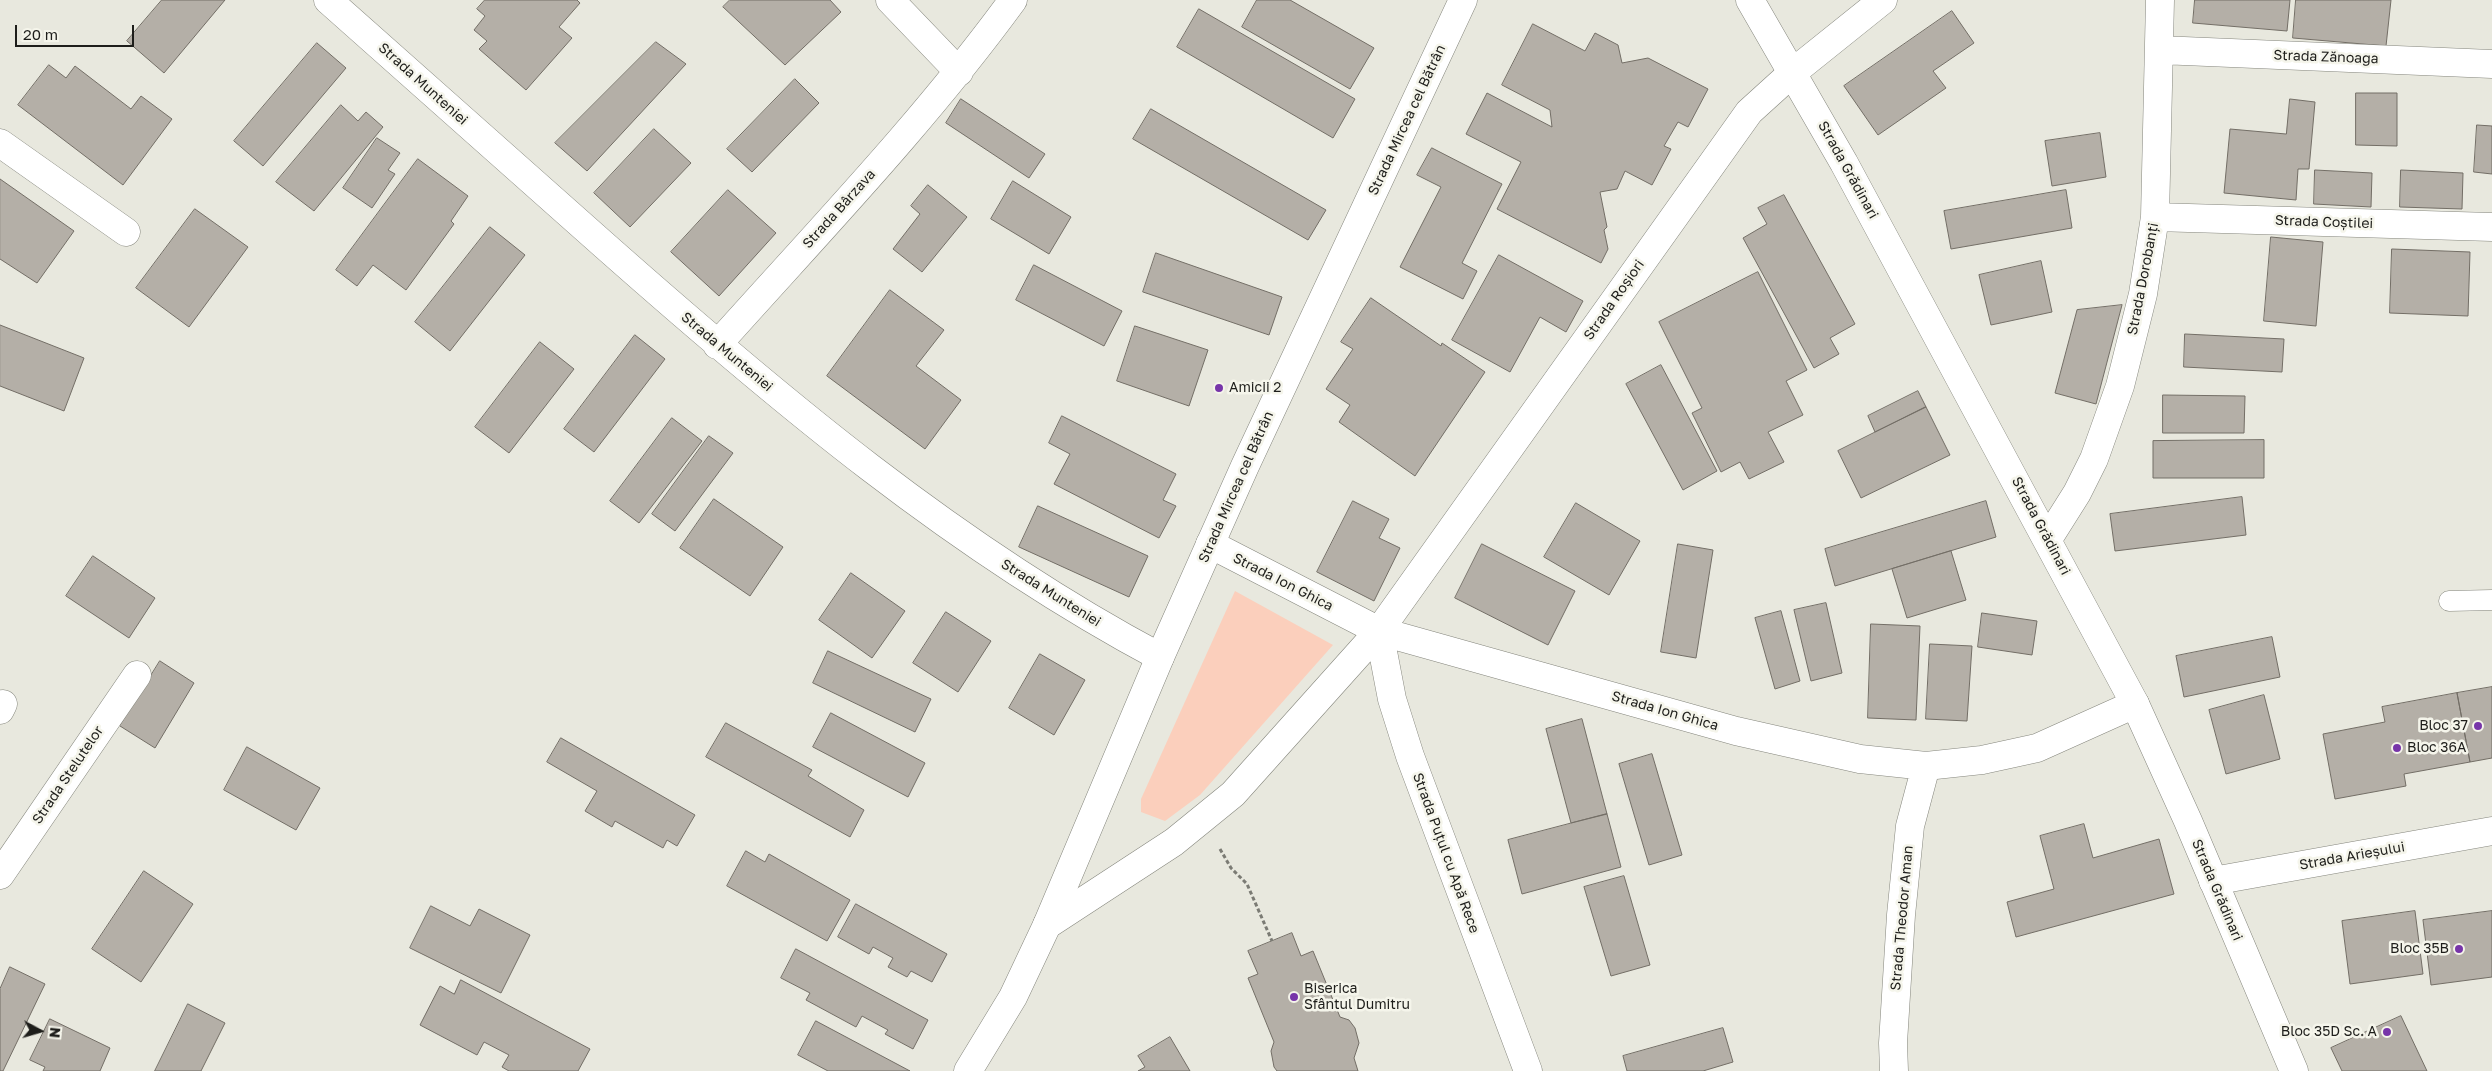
<!DOCTYPE html>
<meta charset="utf-8">
<style>
body{margin:0}
#map{position:relative;width:2492px;height:1071px;overflow:hidden;background:#e8e8de;font-family:"Golos Text",sans-serif}
canvas{display:block}
.north{position:absolute;left:15px;top:1006px;width:50px;height:50px;-webkit-text-stroke:4px #f5f5eb;paint-order:stroke;rotate:96deg;font-size:14px;font-weight:700;line-height:20px;text-align:center;color:#1e1e1b}
.north::after{content:'';display:block;margin:auto;width:18px;height:22px;background:#1e1e1b;clip-path:polygon(50% 0,100% 100%,50% 72%,0 100%)}
.scale{position:absolute;left:15px;top:25px;width:119px;height:22px;box-sizing:border-box;border:2px solid #1e1e1b;border-top:0;padding-left:6px;font-size:15px;line-height:18px;white-space:nowrap;color:#1e1e1b;-webkit-text-stroke:4px #f5f5eb;paint-order:stroke}
</style>
<div id="map">
<canvas width="2492" height="1071"></canvas>
<div class="north">N</div>
<div class="scale">20 m</div>
</div>
<script>
const g = document.querySelector('canvas').getContext('2d');
g.lineJoin = 'round';
function fillPath(path, color) { g.fillStyle = color; g.fill(path, 'evenodd'); }
function strokePath(path, color, width, dash) { g.strokeStyle = color; g.lineWidth = width; g.lineCap = dash ? 'butt' : 'round'; g.setLineDash(dash || []); g.stroke(path); }
function drawText(font, color, halo, rows, align = 'center') {
  g.font = font + ' "Golos Text",sans-serif'; g.lineWidth = 5; g.setLineDash([]); g.textBaseline = 'middle'; g.strokeStyle = halo; g.fillStyle = color; for (const [text, x, y, turn = 0] of rows) {
    g.save(); g.translate(x, y); g.rotate((+turn || 0) * Math.PI / 180); g.textAlign = isNaN(turn) ? turn : align; if (halo) g.strokeText(text, 0, 0); g.fillText(text, 0, 0); g.restore();
  }
}
fillPath(new Path2D(`
 M1235,591L1333,645L1200,795L1165,821L1141,812V799Z`), '#fbcfbc');
const building = new Path2D(`
 M162,0H225L164,73L127,41Z
 M485,0H577L580,3L559,27L572,38L526,90L479,49L487,41L474,30L485,16L477,9Z
 M730,0H830L841,12L785,65L723,7Z
 M1257,0H1290L1374,48L1350,89L1242,27Z
 M2195,0H2290L2287,31L2193,23Z
 M2296,0H2391L2386,46L2293,38Z
 M1199,9L1355,99L1333,138L1177,47Z
 M1952,11L1974,43L1933,71L1946,88L1878,135L1844,86Z
 M1533,24L1585,51L1595,33L1618,45L1622,63L1648,58L1708,89L1688,127L1678,122L1664,146L1671,149L1652,185L1625,171L1617,189L1600,192L1607,227L1604,230L1608,249L1601,263L1497,209L1521,162L1466,134L1487,93L1552,127L1550,110L1502,85Z
 M656,42L686,64L587,171L555,143Z
 M317,43L346,68L263,166L234,141Z
 M49,65L66,78L75,66L131,109L141,96L172,119L123,185L18,105Z
 M795,79L819,103L752,172L727,149Z
 M2356,93H2397V146L2356,145Z
 M961,99L1045,154L1029,178L946,123Z
 M2290,99L2315,102L2309,169H2298L2296,200L2224,193L2230,129L2286,134Z
 M341,105L358,121L366,112L383,127L314,211L276,182Z
 M1151,109L1326,210L1308,240L1133,139Z
 M2477,125L2492,126V174L2474,172Z
 M654,129L691,163L630,227L594,193Z
 M2100,133L2106,177L2052,186L2045,141Z
 M377,138L400,153L388,170L395,174L372,208L343,188Z
 M1432,148L1502,184L1462,263L1477,271L1463,299L1400,267L1441,187L1417,175Z
 M418,159L468,196L451,221L454,224L406,290L373,265L357,286L336,270Z
 M2315,170L2372,173L2371,207L2314,204Z
 M2401,170L2463,173L2462,209L2400,207Z
 M0,179L74,231L37,283L0,259Z
 M1013,181L1071,217L1049,254L991,219Z
 M928,185L967,217L922,272L893,249L920,214L911,206Z
 M728,190L776,233L719,296L671,252Z
 M2066,190L2072,228L1951,249L1944,211Z
 M1784,195L1855,324L1830,338L1839,354L1814,368L1743,238L1767,224L1758,208Z
 M195,209L248,247L189,327L136,288Z
 M490,227L525,255L450,351L415,322Z
 M2271,237L2323,242L2316,326L2264,321Z
 M2392,249L2470,252L2468,316L2390,313Z
 M1156,253L1282,297L1269,335L1143,292Z
 M1499,255L1583,301L1566,332L1540,317L1510,372L1452,340Z
 M2041,261L2052,312L1991,325L1979,275Z
 M1034,265L1122,311L1104,346L1016,300Z
 M1758,272L1807,370L1786,381L1803,415L1768,432L1784,462L1749,479L1740,462L1721,472L1692,413L1702,408L1659,322Z
 M890,290L944,330L916,366L961,400L925,449L827,376Z
 M1371,298L1441,346L1442,343L1485,372L1415,476L1339,422L1350,405L1326,389L1353,349L1341,342Z
 M2122,305L2096,404L2055,393L2077,310Z
 M0,325L84,358L64,411L0,386Z
 M1135,326L1208,350L1189,406L1117,381Z
 M2185,334L2284,339L2282,372L2184,367Z
 M635,335L665,359L594,452L564,429Z
 M540,342L574,369L509,453L475,427Z
 M1661,365L1717,471L1683,490L1626,384Z
 M1918,391L1926,407L1875,432L1868,416Z
 M2163,395L2245,396L2244,433H2163Z
 M1926,407L1950,455L1861,498L1838,451Z
 M1062,416L1176,474L1163,500L1176,506L1159,538L1054,484L1070,454L1049,443Z
 M672,418L702,441L639,523L610,501Z
 M709,436L733,453L675,531L652,514Z
 M2264,440V478H2153V441Z
 M2242,497L2246,535L2115,551L2110,514Z
 M714,499L783,547L750,596L680,548Z
 M1353,501L1389,519L1379,538L1400,548L1374,601L1317,572Z
 M1986,501L1996,537L1835,586L1825,549Z
 M1576,503L1640,541L1609,595L1544,557Z
 M1038,506L1148,556L1129,597L1019,547Z
 M1482,544L1575,591L1548,645L1455,598Z
 M1678,544L1713,550L1696,658L1661,652Z
 M1951,551L1966,600L1907,618L1892,569Z
 M93,556L155,598L129,638L66,596Z
 M851,573L905,611L872,658L819,620Z
 M1826,603L1842,673L1811,681L1794,610Z
 M1781,611L1800,681L1775,689L1755,618Z
 M946,612L991,641L958,692L913,663Z
 M1982,613L2037,621L2032,655L1978,647Z
 M1871,624L1920,626L1916,720L1868,718Z
 M2272,637L2280,677L2184,697L2176,656Z
 M1930,644L1972,646L1967,721L1926,719Z
 M828,651L931,699L915,732L813,683Z
 M1040,654L1085,680L1054,735L1009,708Z
 M160,661L194,683L155,748L120,726Z
 M2492,687V758L2470,762L2457,693Z
 M2457,693L2470,762L2404,774L2406,786L2335,799L2323,734L2385,722L2382,707Z
 M2264,695L2280,759L2226,774L2209,710Z
 M831,713L925,763L908,797L813,747Z
 M1582,719L1607,814L1571,823L1546,729Z
 M726,723L812,770L808,776L864,810L850,837L706,757Z
 M561,738L695,815L677,846L667,840L663,848L615,821L612,827L585,811L597,791L547,762Z
 M247,747L320,788L296,830L224,790Z
 M1652,754L1682,855L1649,865L1619,764Z
 M1607,814L1621,867L1522,894L1508,840Z
 M2084,824L2093,858L2159,839L2174,894L2016,937L2007,902L2054,889L2040,836Z
 M746,851L765,862L769,854L850,900L827,941L727,886Z
 M144,871L193,904L141,982L92,949Z
 M1624,876L1650,965L1611,976L1584,887Z
 M856,904L947,954L932,982L911,971L907,977L888,967L893,958L873,947L869,954L838,937Z
 M431,906L470,926L479,909L530,935L501,993L410,948Z
 M2415,911L2423,974L2350,984L2342,921Z
 M2492,911V977L2431,985L2423,920Z
 M1292,933L1301,956L1313,951L1340,1017L1349,1020L1355,1028L1359,1043L1354,1058L1358,1071H1277L1274,1067L1271,1051L1274,1042L1248,978L1258,974L1248,951Z
 M796,949L928,1020L913,1049L885,1034L888,1030L862,1016L856,1027L806,1000L810,993L781,978Z
 M10,967L45,984L3,1071H0V989Z
 M461,980L590,1049L578,1071H509L502,1067L509,1055L484,1042L477,1055L420,1025L440,986L454,994Z
 M188,1004L225,1023L201,1071H155Z
 M2401,1016L2427,1071H2342L2331,1048Z
 M50,1019L110,1048L100,1071H43L45,1067L30,1060Z
 M816,1021L910,1071H828L798,1055Z
 M1723,1028L1733,1062L1703,1071H1627L1623,1056Z
 M1170,1037L1190,1071H1138L1145,1067L1138,1056Z`);
fillPath(building, '#b4afa7');
strokePath(building, '#736e66', 1);
const lane = new Path2D(`
 M2449,601L2492,600`);
const street = new Path2D(`
 M328,0C420,82 512,163 604,245C777,398 955,548 1160,657
 M890,0L959,72
 M2160,50L2492,64
 M0,143L126,232
 M2155,217L2492,227
 M717,345C818,232 924,122 1013,0
 M2048,539L2077,493L2094,459L2120,386L2143,294L2155,217L2160,0
 M1210,544L1379,631L1736,731L1860,759L1926,766L1982,760L2037,748L2135,704
 M1379,631L1392,699L1410,756L1528,1071
 M0,710L3,704
 M0,875L137,675
 M2213,881L2492,831
 M1047,925L1174,842L1233,794L1379,631L1749,112L1792,73L1883,0
 M1894,1071L1893,1043L1901,915L1910,826L1926,766`);
const secondary = new Path2D(`
 M1750,0L1844,163L2135,704L2188,821L2294,1071
 M968,1071L1013,997L1047,925L1160,657L1245,466L1463,0`);
strokePath(lane, '#85867d', 21);
strokePath(street, '#85867d', 29);
strokePath(secondary, '#85867d', 29);
strokePath(new Path2D(`
 M1220,849L1231,868L1247,884L1272,941`), '#7b7b74', 3, [4, 2.5]);
strokePath(lane, '#fff', 20);
strokePath(street, '#fff', 28);
strokePath(secondary, '#fff', 28);
for (const [x, y, r, color] of [
 [1219,388,5,"#7735a9"],
 [2478,726,5,"#7735a9"],
 [2397,748,5,"#7735a9"],
 [2459,949,5,"#7735a9"],
 [1294,997,5,"#7735a9"],
 [2387,1032,5,"#7735a9"]
]) { const dot = new Path2D(); dot.arc(x, y, r, 0, 2 * Math.PI); g.fillStyle = color; g.fill(dot); strokePath(dot, '#f5f5eb', 2); }
drawText('14px', '#1e1e1b', '#f5f5eb', [
 ["Strada Zănoaga",2326,57,2],
 ["Strada Munteniei",423,84,42],
 ["Strada Mircea cel Bătrân",1407,120,-65],
 ["Strada Grădinari",1848,170,61],
 ["Strada Bârzava",839,209,-48],
 ["Strada Coștilei",2324,222,2],
 ["Strada Dorobanți",2143,279,-79],
 ["Strada Roșiori",1614,300,-55],
 ["Strada Munteniei",727,352,40],
 ["Strada Mircea cel Bătrân",1236,487,-66],
 ["Strada Grădinari",2041,526,62],
 ["Strada Ion Ghica",1283,582,27],
 ["Strada Munteniei",1051,593,32],
 ["Strada Ion Ghica",1665,711,16],
 ["Strada Stelutelor",68,775,-56],
 ["Strada Puțul cu Apă Rece",1446,853,70],
 ["Strada Arieșului",2352,856,-10],
 ["Strada Grădinari",2217,890,67],
 ["Strada Theodor Aman",1902,918,-85]
]);
drawText('14px', '#1e1e1b', '#f5f5eb', [
 ["Amicii 2",1229,388],
 ["Bloc 37",2468,726,"right"],
 ["Bloc 36A",2407,748],
 ["Bloc 35B",2449,949,"right"],
 ["Biserica",1304,989],
 ["Sfântul Dumitru",1304,1005],
 ["Bloc 35D Sc. A",2377,1032,"right"]
], 'left');
</script>
